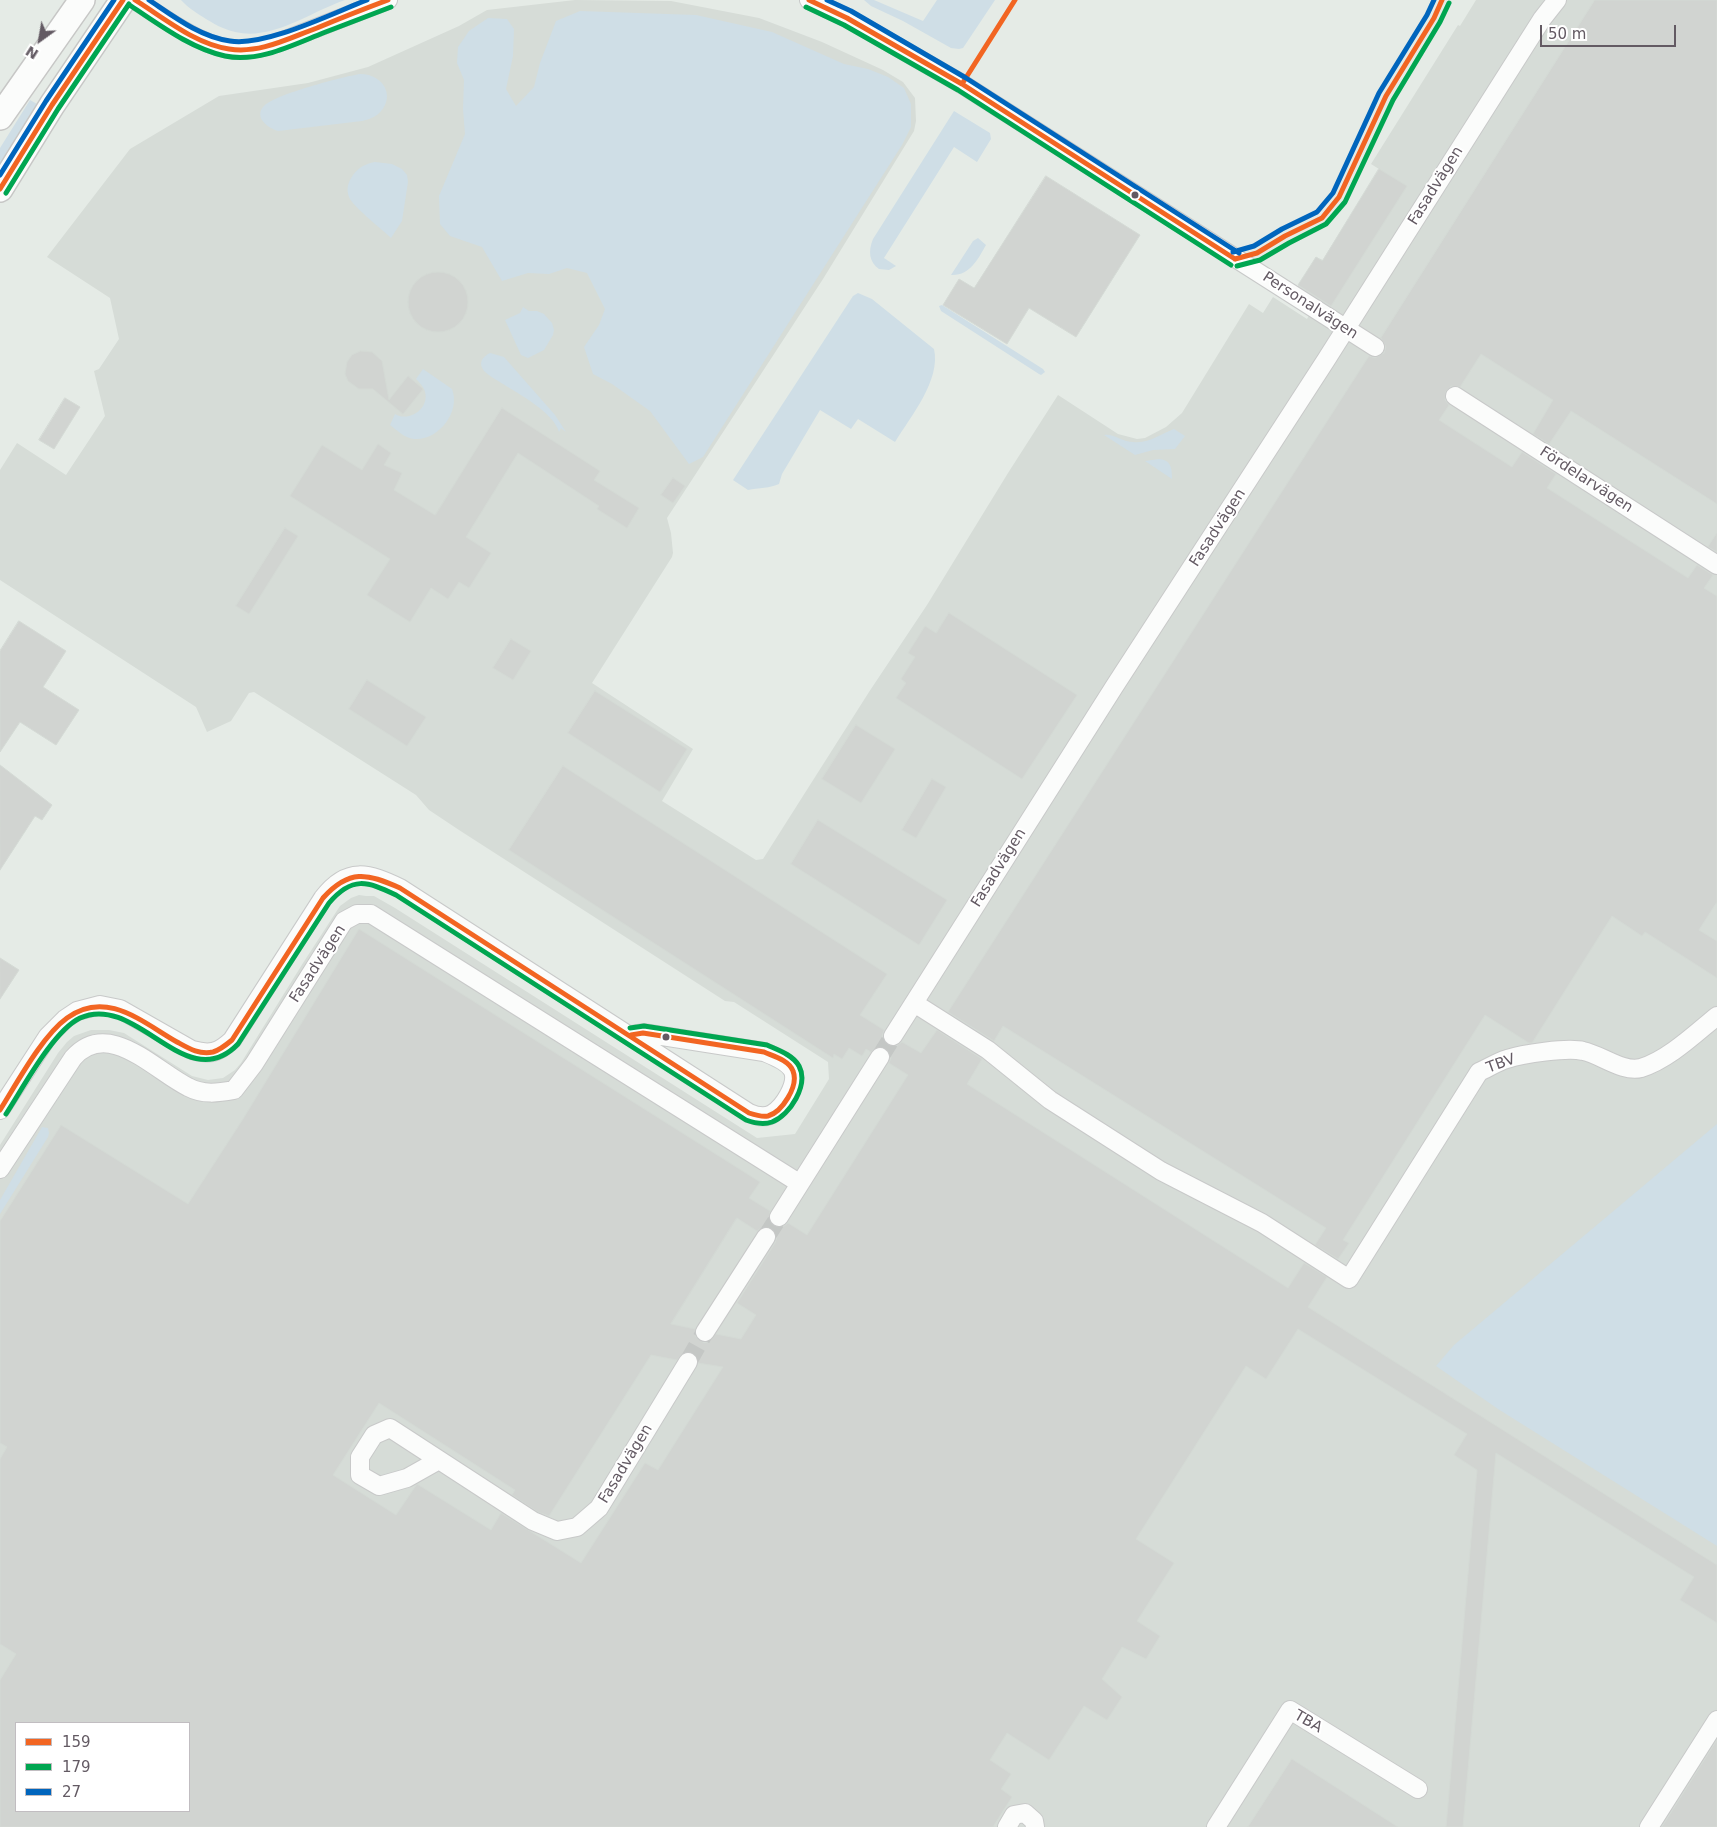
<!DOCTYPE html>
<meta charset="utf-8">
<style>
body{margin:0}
#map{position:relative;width:1717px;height:1827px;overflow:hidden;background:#e5ebe6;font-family:"DejaVu Sans",sans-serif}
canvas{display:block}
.legend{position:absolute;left:15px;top:1722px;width:175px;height:90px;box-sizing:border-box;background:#fff;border:1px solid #c1bdc1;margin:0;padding:6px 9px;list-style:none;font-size:15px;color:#635a63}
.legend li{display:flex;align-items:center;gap:10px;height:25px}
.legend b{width:25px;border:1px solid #c1bdc1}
.north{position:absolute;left:15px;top:15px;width:50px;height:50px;-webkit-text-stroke:4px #fff;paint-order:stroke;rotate:212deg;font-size:14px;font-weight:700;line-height:20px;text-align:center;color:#635a63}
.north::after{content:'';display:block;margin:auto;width:18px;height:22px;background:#635a63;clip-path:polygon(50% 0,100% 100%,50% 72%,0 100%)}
.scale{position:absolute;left:1540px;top:25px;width:136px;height:22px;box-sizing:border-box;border:2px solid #635a63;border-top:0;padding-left:6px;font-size:15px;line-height:18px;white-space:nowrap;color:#635a63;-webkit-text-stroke:4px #fff;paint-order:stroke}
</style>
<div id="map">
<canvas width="1717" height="1827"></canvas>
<ul class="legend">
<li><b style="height:6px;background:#f26522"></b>159</li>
<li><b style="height:6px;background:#00a651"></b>179</li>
<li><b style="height:6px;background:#0065bd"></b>27</li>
</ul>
<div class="north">N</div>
<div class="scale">50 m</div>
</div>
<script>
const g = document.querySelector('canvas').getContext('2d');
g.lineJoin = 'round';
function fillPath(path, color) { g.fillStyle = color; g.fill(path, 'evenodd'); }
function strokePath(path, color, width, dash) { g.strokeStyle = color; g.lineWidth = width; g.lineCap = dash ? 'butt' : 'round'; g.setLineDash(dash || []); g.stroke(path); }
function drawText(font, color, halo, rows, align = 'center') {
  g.font = font + ' "DejaVu Sans",sans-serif'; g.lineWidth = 4; g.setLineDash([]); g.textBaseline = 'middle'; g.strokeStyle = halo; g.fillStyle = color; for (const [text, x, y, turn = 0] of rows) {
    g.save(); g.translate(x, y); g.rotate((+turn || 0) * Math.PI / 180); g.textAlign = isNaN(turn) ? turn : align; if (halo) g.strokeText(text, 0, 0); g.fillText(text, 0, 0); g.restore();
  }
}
fillPath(new Path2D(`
 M575,0L671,1L759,18L822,42L883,70L903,82L915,98L916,121L914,131L823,279L667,518L671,533L673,553L672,557L592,683L693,749L662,801L756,860L763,859L869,692L927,605L1008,473L1058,395L1118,434L1137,439L1145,438L1166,427L1182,413L1249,304L1263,313L1273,297L1307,319L1312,310L1291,297L1316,257L1323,260L1379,169L1371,164L1458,25L1460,26L1476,0H1717V1827H0V1145L58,1053L67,1042L74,1036L91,1030H109L124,1033L192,1076L208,1080L223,1078L235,1070L241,1063L303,963L340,906L351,898L359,895L366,896H374L395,908L757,1138L795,1134L829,1079L828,1062L734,1002L725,1001L459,830L429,810L416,795L254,692L249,693L231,721L207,732L196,707L0,580V470L17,443L66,475L105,416L94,371L99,369L119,339L110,298L47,257L130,149L219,96L308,83L368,67L459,26L487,10ZM16,1723H189V1811H16Z`), '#d6dcd7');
fillPath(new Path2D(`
 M181,0H345C307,13 265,47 223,28C217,26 212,22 206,19C197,13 188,8 181,0Z
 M864,0H874L923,21L937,0H995L963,48L959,49L951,48L903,21L871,6Z
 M580,11L696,15L772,32L844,64L868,69L888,77L904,88L911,104V127L902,145L703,457L689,464L650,411L612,384L593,374L584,347L599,325L605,309L587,273L567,268L549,274L528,273L502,281L482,247L450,236L440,224L439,196L465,134L463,109L464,80L457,63L458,47L469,31L488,18L507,19L514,29L513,56L506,89L516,106L534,87L540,63L556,21Z
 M360,74C385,74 397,99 377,115C373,118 367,120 362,121L278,131C272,129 265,125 262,120C259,115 260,110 264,106C276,94 342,77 360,74Z
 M30,100L37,104L0,168V148Z
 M954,111L990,133L991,139L977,162L954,147L884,258L896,266L889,270L879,269C869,262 868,251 873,239Z
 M375,162L392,164L402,169L407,175L408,182L402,221L391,238C383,230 352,206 349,197C346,189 348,182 353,175C359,167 365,164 375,162Z
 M978,238L986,245C978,259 970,276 951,275L973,241Z
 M858,293L872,299L934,349C941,380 911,416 895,442L858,419L851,429L820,410L782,474L779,484C771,488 758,488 748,490L733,480L853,296Z
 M942,305L1043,369L1045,372L1041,375L1039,374L941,311L939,306Z
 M523,307L529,311H537L544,314L552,323L554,330L553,335L544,350L528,358L521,355L505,320L520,313Z
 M490,353L504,357L555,415L566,432L561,428L559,432C554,413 519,394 503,384C497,380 489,376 484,371C478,363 482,357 490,353Z
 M423,369L452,389C461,412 438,441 414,439C404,438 397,430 390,425L395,414C410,423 432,407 424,389C422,385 419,382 416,379Z
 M1174,429L1185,436L1175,449L1153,450L1135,455L1104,435C1113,433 1123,442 1133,442C1149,444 1160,434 1174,429Z
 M1159,459C1171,460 1172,468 1172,479L1145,461Z
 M1717,1124V1546L1498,1409L1436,1366L1454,1345Z
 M42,1127L48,1128L49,1133L48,1137L0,1214V1200Z`), '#cfdee6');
const building = new Path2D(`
 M1595,0H1717V504L1571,411L1549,444L1533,434L1553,400L1481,354L1460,387L1451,386L1446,391L1445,400L1449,405L1439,420L1512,467L1522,452L1556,474L1547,488L1688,578L1697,565L1713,575L1704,588L1717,596V902L1699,930L1717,941V978L1645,932L1642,936L1612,916L1532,1043H1529L1485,1015L1343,1240L1349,1243L1338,1259L1315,1245L1326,1228L1003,1026L994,1041L948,1012L1369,356L1375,358L1384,353L1386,347L1381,338Z
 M1379,169L1407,186L1331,306L1298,285L1316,257L1322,261Z
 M1046,176L1140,235L1076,337L1029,308L1007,344L943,305L959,279L974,288Z
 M408 302a30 30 0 1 1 60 0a30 30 0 1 1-60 0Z
 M361,351L372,352L382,361L389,400L408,376L423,389L403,414L373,389H359L348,381L345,374L347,362L352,355Z
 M65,398L80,407L54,449L39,440Z
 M502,408L600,471L594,480L639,508L627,528L597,509L599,506L518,453L466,537L491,553L469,588L459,582L448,599L431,588L410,622L367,595L390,559L290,496L322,445L362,470L378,444L391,453L384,465L402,473L394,490L435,515Z
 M673,478L685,486L673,503L661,495Z
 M285,528L298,536L249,614L236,606Z
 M1717,533V552L1708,547Z
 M949,613L1077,695L1022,779L896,698L906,683L901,679L915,657L908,653L925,626L936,633Z
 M19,621L66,651L43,687L79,710L56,745L20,722L0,752V651Z
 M511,639L531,651L513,680L493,668Z
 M367,680L426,717L407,746L349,709Z
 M595,691L687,749L660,792L568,733Z
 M856,725L895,749L861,803L822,779Z
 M0,765L52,805L42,820L35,816L0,870Z
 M563,766L887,974L860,1015L884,1030L882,1036L887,1045L893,1047L898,1045L902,1042L921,1053L937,1030L982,1059L967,1084L1288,1288L1304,1263L1327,1277L1308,1307L1717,1565V1623L1680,1600L1694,1577L1496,1453L1463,1827H1446L1477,1470L1454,1455L1467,1434L1298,1329L1266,1379L1246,1366L1136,1539L1174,1563L1137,1621L1160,1636L1146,1659L1122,1647L1102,1679L1122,1697L1107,1720L1084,1706L1049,1760L1007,1733L990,1760L1011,1774L1001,1789L1012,1797L993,1827H0V1680L16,1654L0,1644V1459L7,1447L0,1443V1221L61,1125L188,1204L243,1119L359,929L760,1182L749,1198L770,1211L769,1221L773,1226L778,1228L783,1227L788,1223L807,1235L908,1075L889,1063L891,1058L890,1053L886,1048L881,1046L876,1047L871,1052L866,1049L862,1056L849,1048L842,1059L834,1054L833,1058L509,850ZM737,1218L757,1231L762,1227L771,1228L775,1232L777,1237L775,1243L737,1303L756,1315L741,1339L716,1334L710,1341L704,1343L696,1337L695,1329L671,1324ZM689,1351L697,1357L698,1363L723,1367L658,1470L645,1463L581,1563L501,1513L491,1530L417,1484L396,1515L333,1475L379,1403L515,1490L512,1495L538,1512L549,1516L651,1355L677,1360L683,1353ZM16,1723H189V1811H16Z
 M932,779L946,787L916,838L902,830Z
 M818,820L947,900L919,945L791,864Z
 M0,958L19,970L0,999Z
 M1717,1740V1827H1662Z
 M1292,1759L1398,1827H1248Z`);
fillPath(building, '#d1d4d1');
strokePath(building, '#d4dad5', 1);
strokePath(new Path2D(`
 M880,1057L893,1036
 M766,1237L779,1217
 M688,1362L705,1332`), '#c4c7c5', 18, [18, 9]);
const street = new Path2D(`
 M135,0C164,18 206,51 242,50C255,50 267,46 280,42L388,0
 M809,0L847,18L962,84L1375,347
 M1455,396L1717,565
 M914,1003L988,1050L1050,1100L1161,1171L1262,1223L1349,1279L1479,1072C1488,1068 1497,1062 1507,1059C1522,1054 1568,1047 1583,1051C1600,1054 1623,1073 1641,1068C1668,1060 1696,1033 1717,1016
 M893,1036L1114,687L1326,360L1542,19L1557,0
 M0,1110L48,1036L65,1019L77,1011L100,1005L120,1009L192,1050C210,1055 218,1053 232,1040L323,898C347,866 369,873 400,888L749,1113C756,1116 765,1118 772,1114C784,1107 798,1084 793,1071C788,1061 774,1056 764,1052L643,1033L631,1035
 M0,1169L73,1058C108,1018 154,1070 188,1087C203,1095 218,1093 234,1090L254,1064L344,921L357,914H371L799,1183
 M779,1217L880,1057
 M705,1332L766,1237
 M439,1460L407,1478L379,1486L360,1475V1457L374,1435L390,1428L533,1521L557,1531L577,1527L599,1508L688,1362
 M1007,1827L1014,1815L1025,1813L1034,1821L1035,1827
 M1216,1827L1290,1710L1418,1789
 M1649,1827L1717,1720`);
const secondary = new Path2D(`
 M0,117L82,0
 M0,189L52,105L123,0`);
strokePath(street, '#c8c9c9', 20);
strokePath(secondary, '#c7c7c6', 28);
strokePath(street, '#fbfcfb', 18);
strokePath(secondary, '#fbfcfb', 25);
strokePath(new Path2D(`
 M135,0C164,18 195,44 229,49C260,54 289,38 317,28C341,18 364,9 388,0
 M809,0L847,18L962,84L1235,259
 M962,84L1015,0
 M0,189L52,105L123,0
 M1235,259L1257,253L1285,236L1322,218L1339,197L1386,96L1434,18L1442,0
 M0,1110C17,1083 42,1036 67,1018C106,989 142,1022 177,1042C188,1048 199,1055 213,1052C220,1050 226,1045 232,1040L323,898C349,869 367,873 400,888L749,1113C755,1115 762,1117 768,1116C782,1112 799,1086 793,1071C789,1060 773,1056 764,1052L643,1033L631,1035`), '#f26522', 5);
strokePath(new Path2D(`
 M131,6C160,25 190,48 225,56C258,63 293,45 323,33C346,24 368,16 391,7
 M806,7L844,25L958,90L1231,265
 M6,193L58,109L129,4
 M1237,266L1260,260L1289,243L1326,224L1345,202L1393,100L1440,22L1449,3
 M6,1114C23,1088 53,1031 80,1018C137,992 186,1098 238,1044L329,903C352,876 367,881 396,895L746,1120C754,1123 763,1125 772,1122C790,1115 809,1085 799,1066C793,1055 778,1050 767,1045L644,1026L630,1028`), '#00a651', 5);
strokePath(new Path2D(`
 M149,0C173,16 200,37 230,41C265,47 333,13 367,0
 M827,0L851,11L966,78L1239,253
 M0,175L46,101L114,0
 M1233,252L1254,246L1282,229L1317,212L1333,193L1379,93L1427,15L1434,0`), '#0065bd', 5);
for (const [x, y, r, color] of [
 [1135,195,4.5,"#635a63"],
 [666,1037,4.5,"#635a63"]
]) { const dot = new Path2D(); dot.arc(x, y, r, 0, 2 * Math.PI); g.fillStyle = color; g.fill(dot); strokePath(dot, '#fff', 2); }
drawText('15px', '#635a63', '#fff', [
 ["Fasadvägen",1436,186,-58],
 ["Personalvägen",1310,306,33],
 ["Fördelarvägen",1586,480,33],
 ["Fasadvägen",1218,528,-57],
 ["Fasadvägen",999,868,-58],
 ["Fasadvägen",318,964,-57],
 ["TBV",1501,1064,-20],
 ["Fasadvägen",626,1464,-59],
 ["TBA",1308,1722,30]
]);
</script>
